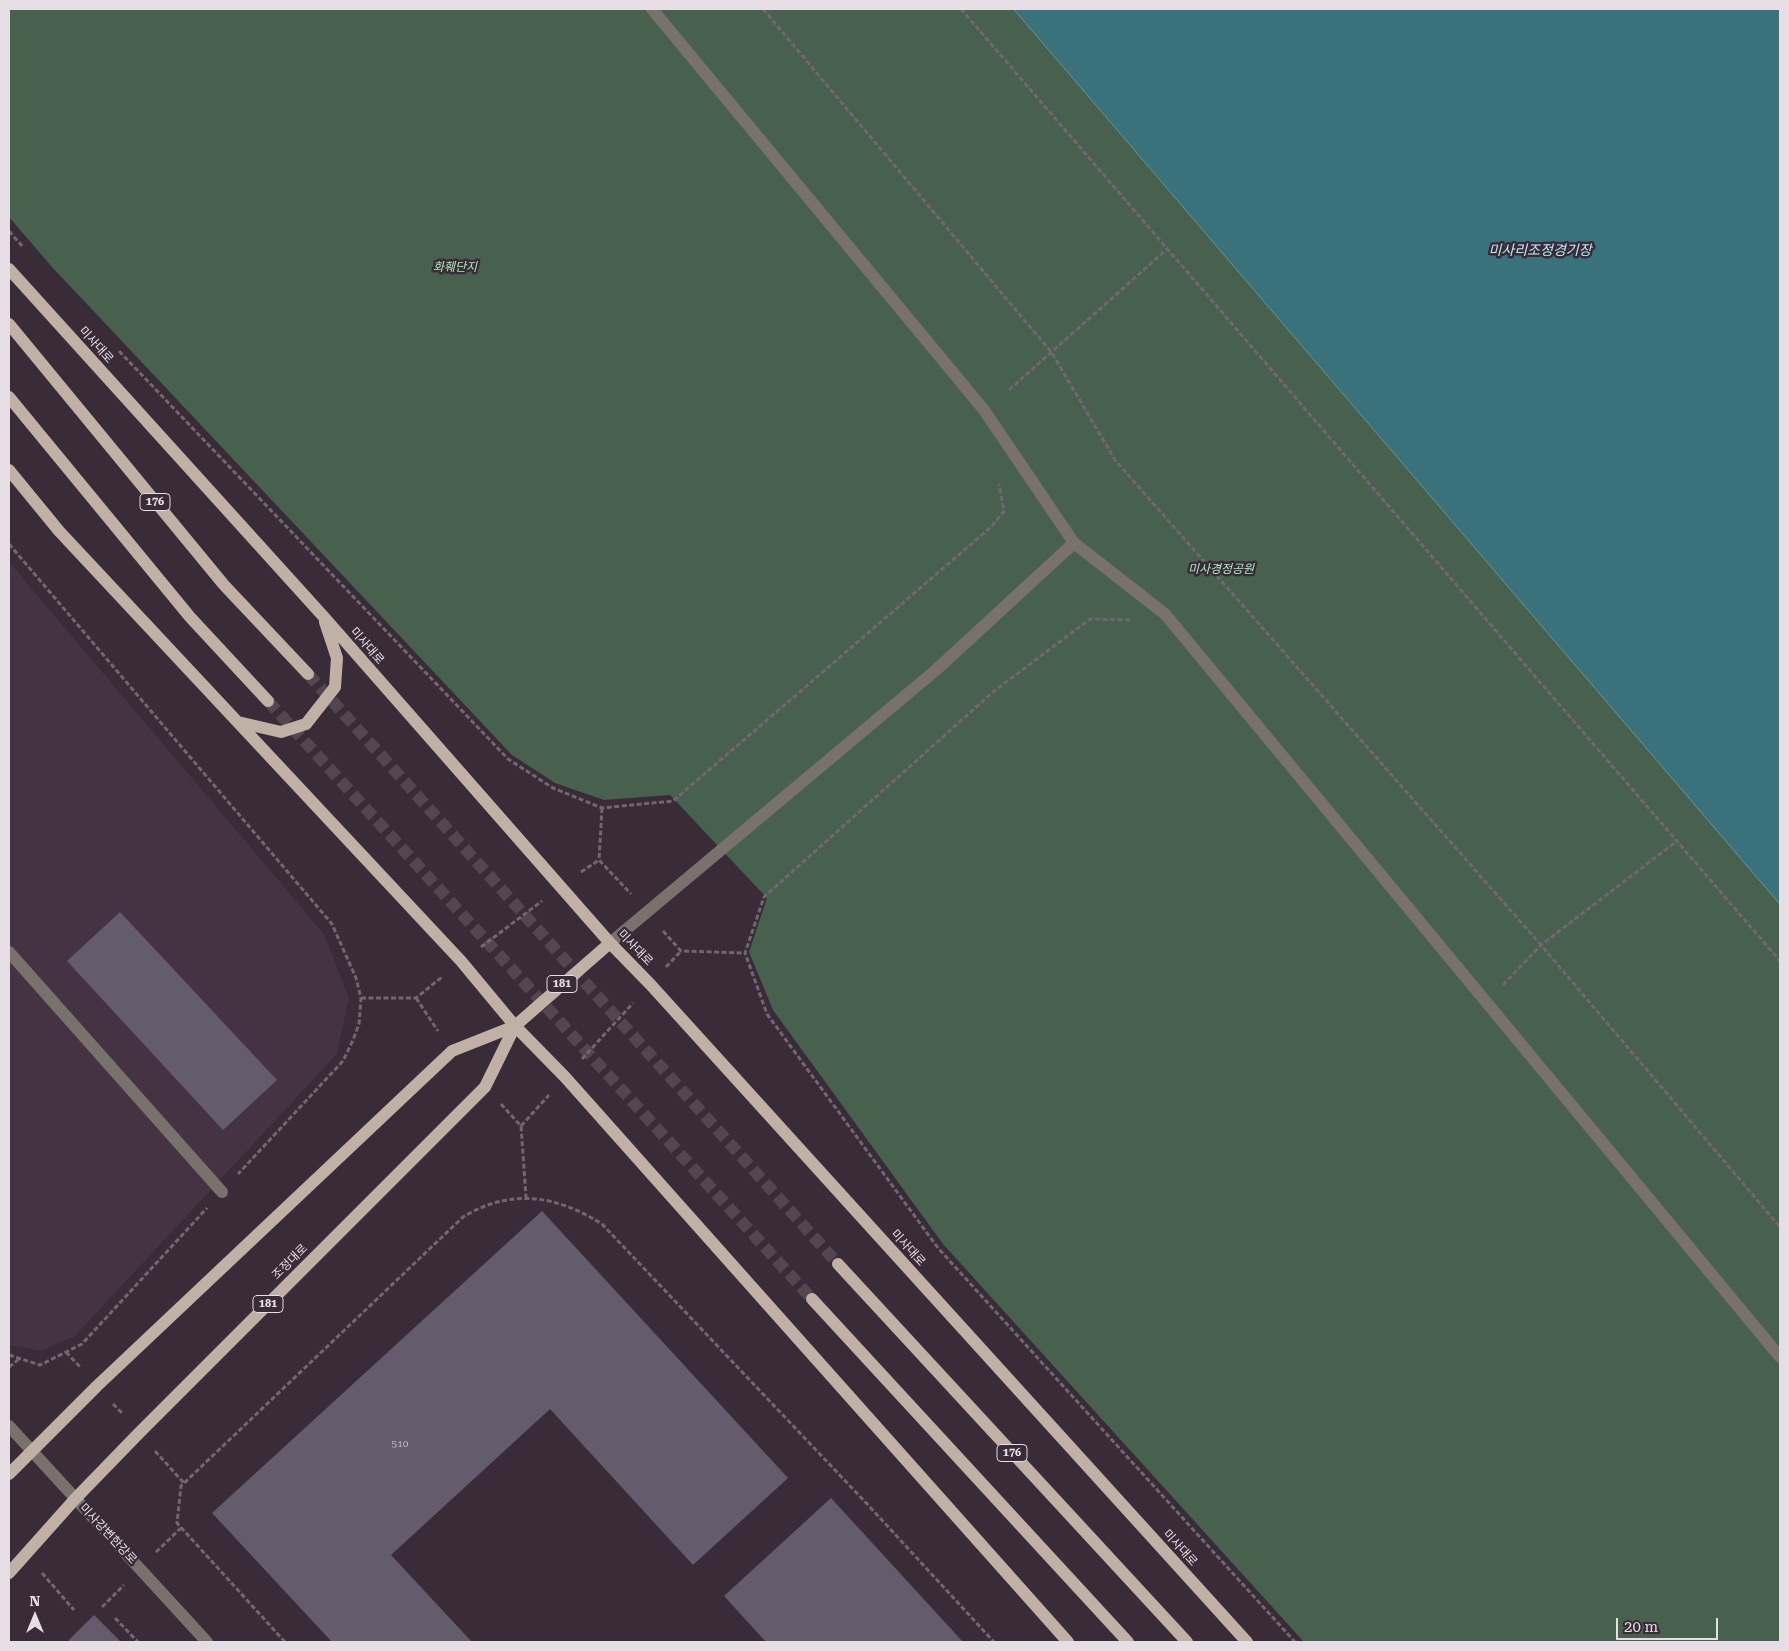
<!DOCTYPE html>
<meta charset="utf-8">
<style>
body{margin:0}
#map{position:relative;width:1789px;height:1651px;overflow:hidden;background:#392b37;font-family:"Roboto Serif",serif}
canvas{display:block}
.frame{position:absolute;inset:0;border:10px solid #e6dde5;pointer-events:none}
.north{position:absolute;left:10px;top:1591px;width:50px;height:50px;-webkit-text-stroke:4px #392b37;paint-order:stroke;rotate:0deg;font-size:14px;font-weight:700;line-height:20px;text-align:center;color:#e6dde5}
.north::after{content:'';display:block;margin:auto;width:18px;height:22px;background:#e6dde5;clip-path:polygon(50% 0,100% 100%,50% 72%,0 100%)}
.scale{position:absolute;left:1616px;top:1618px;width:102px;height:22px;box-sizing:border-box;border:2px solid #e6dde5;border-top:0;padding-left:6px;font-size:15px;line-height:18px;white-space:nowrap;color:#e6dde5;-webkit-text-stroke:4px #392b37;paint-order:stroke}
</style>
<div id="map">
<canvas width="1789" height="1651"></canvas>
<div class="frame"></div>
<div class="north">N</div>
<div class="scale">20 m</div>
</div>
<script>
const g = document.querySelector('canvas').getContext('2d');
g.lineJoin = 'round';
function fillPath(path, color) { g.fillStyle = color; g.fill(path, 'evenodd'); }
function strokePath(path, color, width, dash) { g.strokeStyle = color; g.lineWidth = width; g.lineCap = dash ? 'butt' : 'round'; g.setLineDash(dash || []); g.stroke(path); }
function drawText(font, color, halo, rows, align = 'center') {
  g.font = font + ' "Roboto Serif","Noto Sans KR",serif'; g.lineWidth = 5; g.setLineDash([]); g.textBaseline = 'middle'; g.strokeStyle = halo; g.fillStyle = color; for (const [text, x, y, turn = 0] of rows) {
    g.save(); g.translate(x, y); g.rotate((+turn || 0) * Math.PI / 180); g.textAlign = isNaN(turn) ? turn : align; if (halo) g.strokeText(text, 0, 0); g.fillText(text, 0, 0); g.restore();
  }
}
fillPath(new Path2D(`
 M9,562L324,934L349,998L337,1054L75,1336L41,1351L9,1345Z`), '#453243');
fillPath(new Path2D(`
 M9,9H1780V1642H1304L943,1244L773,1010L749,952L767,898L670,795L604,800L555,783L512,755L52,267L9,217Z`), '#48614e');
const water = new Path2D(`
 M1014,9H1780V904Z`);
fillPath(water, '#3a727c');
strokePath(water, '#6e929c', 1);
fillPath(new Path2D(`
 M120,912L277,1080L223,1130L67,961Z
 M542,1211L788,1478L693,1565L550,1409L391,1555L472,1642H332L212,1513Z
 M831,1498L963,1642H766L724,1596Z
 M94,1615L121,1642H67Z`), '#645c6d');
strokePath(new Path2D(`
 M308,674L838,1264
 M268,701L812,1299`), '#534651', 12, [12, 6]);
strokePath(new Path2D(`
 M763,9L1052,353L1115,460L1541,945L1780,1227
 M961,9L1780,961
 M9,231L23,247
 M119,351L508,759L553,788L602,808L673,801L991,527L1004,511L999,484
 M1009,390L1167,249
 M9,544L332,924L356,978L361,998L359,1024L353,1040L343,1061L238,1174
 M1130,620L1090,619L993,692L764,897L745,953L767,1014L938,1248L1295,1642
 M602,808L599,860L631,894
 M581,872L599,860
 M663,931L681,951L745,953
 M481,947L542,901
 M666,967L681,951
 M1503,985L1541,945L1677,841
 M361,998H416L442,977
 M416,998L438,1031
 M582,1059L633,1003
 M501,1104L521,1126L526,1197
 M521,1126L549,1095
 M66,1352L81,1368
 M9,1355L40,1365L82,1344L207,1208
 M9,1367L19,1359
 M113,1404L123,1414
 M155,1451L184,1483
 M156,1552L181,1528
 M42,1573L74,1610
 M102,1607L124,1585
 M115,1618L138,1642
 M285,1642L177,1523L181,1486L463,1217C511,1188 556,1195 602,1224L869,1506L994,1642`), '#726670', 3, [5, 2.5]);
strokePath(new Path2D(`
 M652,9L984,410L1074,543L1165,614L1780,1357
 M610,943L936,670L1074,543
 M9,952L222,1192
 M9,1426L207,1642`), '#79716c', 12);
strokePath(new Path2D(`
 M9,269L323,616L610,943L650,984L1247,1642
 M9,324L224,585L308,674
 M9,397L190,617L268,701
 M9,470L59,531L461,961L515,1026L565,1077L1068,1642
 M238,722L281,732L306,724L335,687L337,658L325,622
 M838,1264L1187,1642
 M812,1299L1128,1642
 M9,1474L97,1386L452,1051L515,1026L610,943
 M9,1573L75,1499L139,1433L485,1087L515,1026`), '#c1b0a6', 12);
drawText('10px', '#c6bdc7', null, [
 ["510",400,1444]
]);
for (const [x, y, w] of [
 [155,502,30],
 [562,984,30],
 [268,1304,30],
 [1012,1453,30]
]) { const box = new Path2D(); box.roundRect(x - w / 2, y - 8.5, w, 17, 4); g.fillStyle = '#392b37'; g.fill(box); strokePath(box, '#e6dde5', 1); }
drawText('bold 11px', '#e6dde5', null, [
 ["176",155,502],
 ["181",562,984],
 ["181",268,1304],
 ["176",1012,1453]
]);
drawText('italic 12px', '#abeabb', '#392b37', [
 ["화훼단지",455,267],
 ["미사경정공원",1221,569]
]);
drawText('12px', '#e6dde5', '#392b37', [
 ["미사대로",96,345,48],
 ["미사대로",367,646,49],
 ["미사대로",635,948,46],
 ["미사대로",908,1248,48],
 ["조정대로",290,1262,-45],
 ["미사강변한강로",108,1534,47],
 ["미사대로",1180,1548,48]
]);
drawText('italic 14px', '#bbeef8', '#392b37', [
 ["미사리조정경기장",1540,251]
]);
</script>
